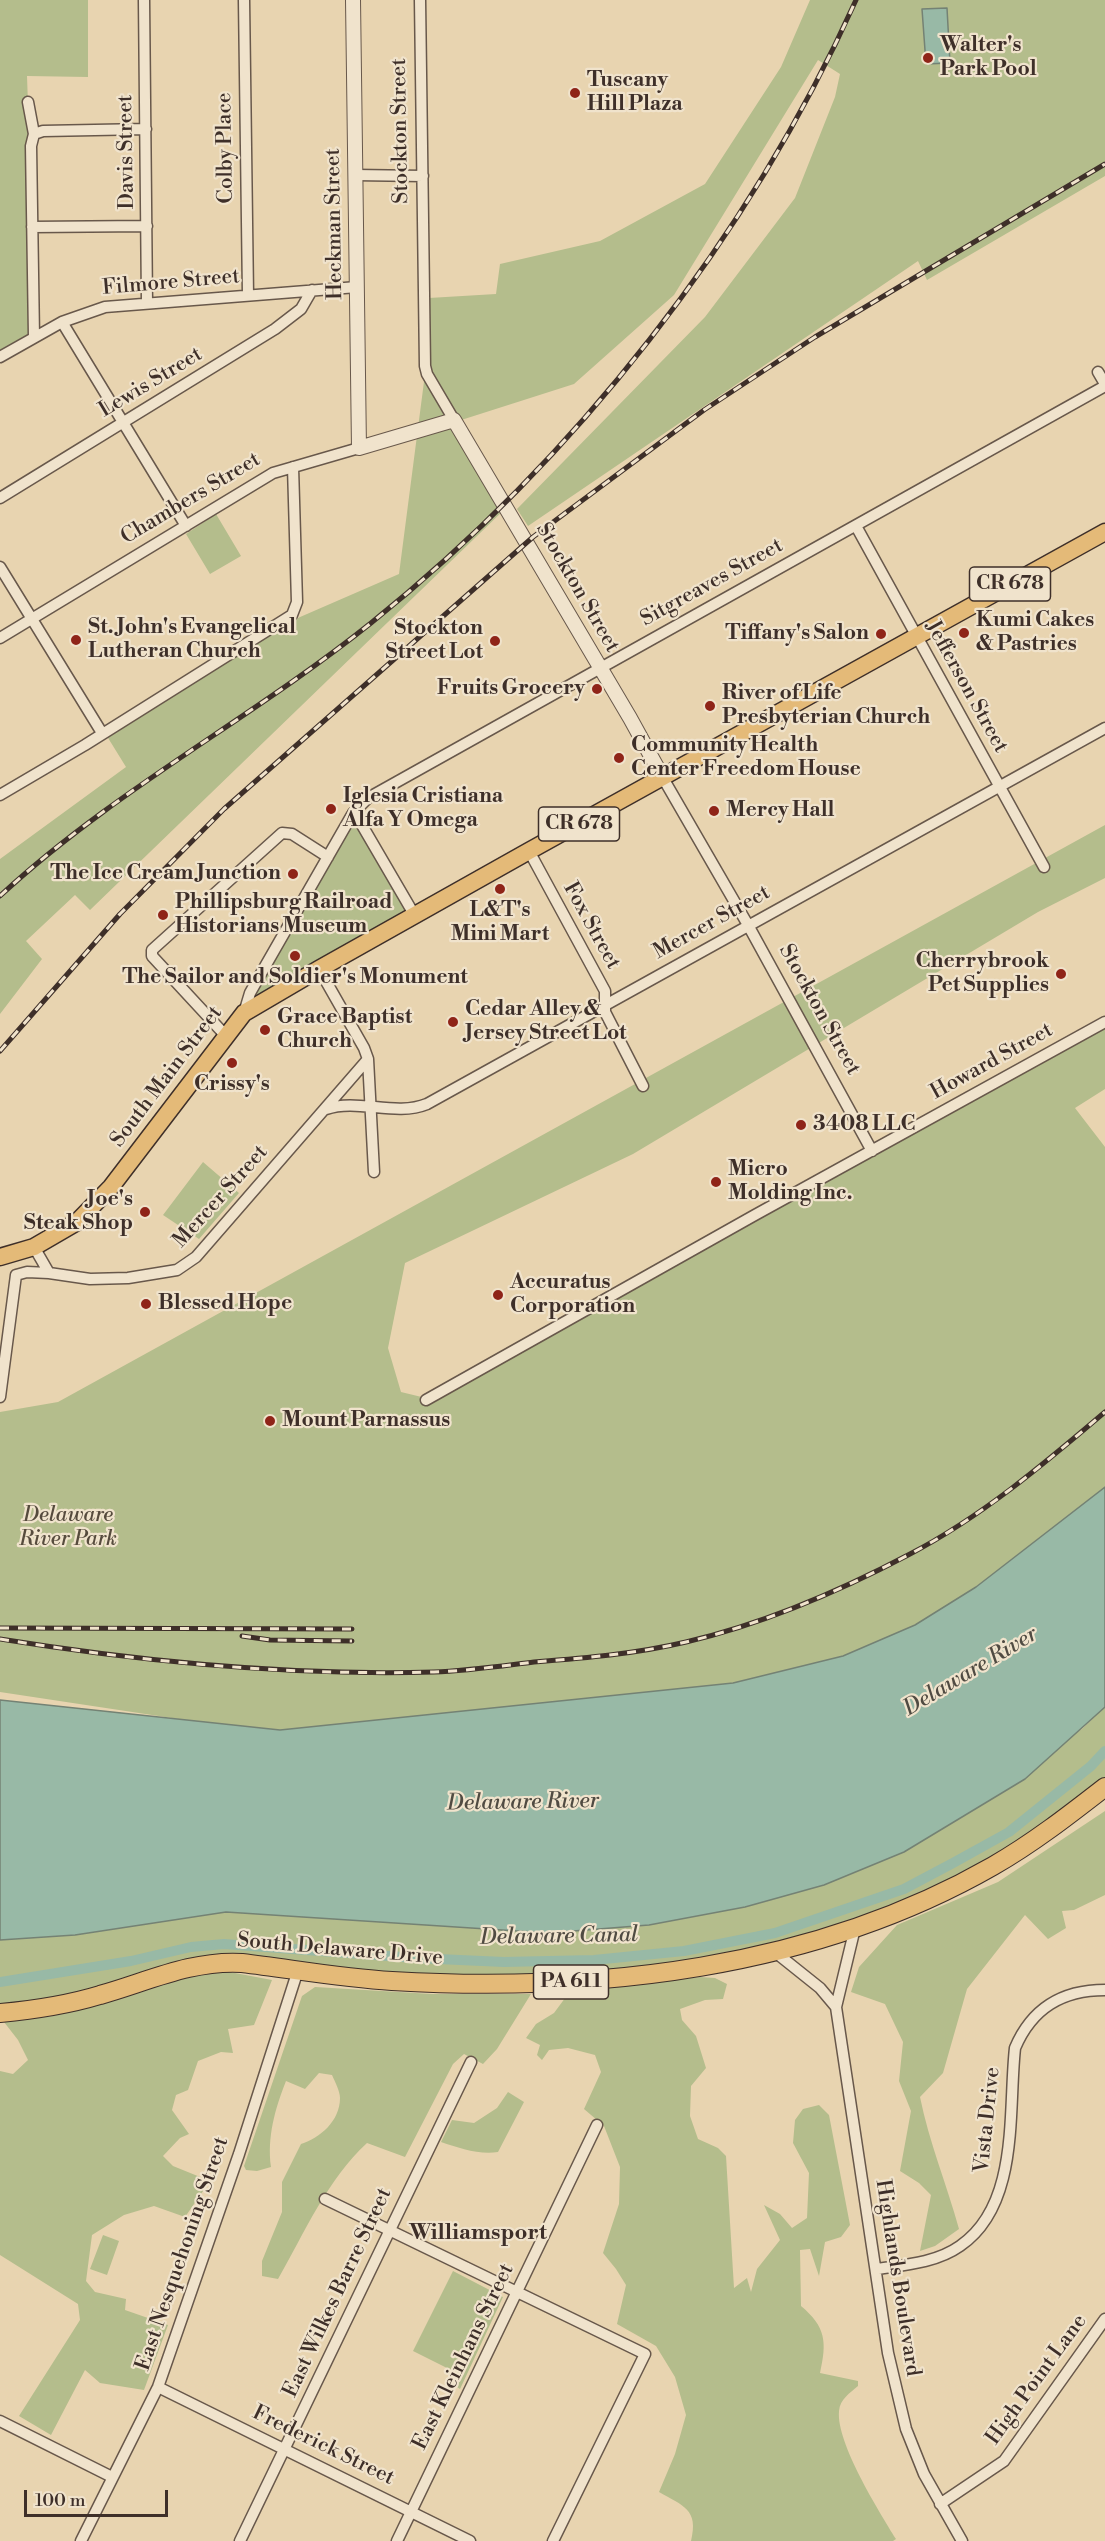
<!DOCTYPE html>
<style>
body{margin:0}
#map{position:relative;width:1105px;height:2541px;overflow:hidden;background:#e8d4b0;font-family:"Libre Bodoni",serif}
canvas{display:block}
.scale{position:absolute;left:24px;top:2490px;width:144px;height:27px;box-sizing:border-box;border:3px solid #3e2f29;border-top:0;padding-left:8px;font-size:18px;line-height:21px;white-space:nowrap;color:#3e2f29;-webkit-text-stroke:4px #f0e3cc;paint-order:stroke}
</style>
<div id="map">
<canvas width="1105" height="2541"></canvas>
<div class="scale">100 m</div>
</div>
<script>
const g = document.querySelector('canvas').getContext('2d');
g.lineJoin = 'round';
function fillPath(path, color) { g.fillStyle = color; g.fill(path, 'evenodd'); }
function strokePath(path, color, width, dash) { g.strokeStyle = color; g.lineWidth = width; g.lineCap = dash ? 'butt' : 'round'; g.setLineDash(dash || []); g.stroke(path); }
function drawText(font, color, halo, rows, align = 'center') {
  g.font = font + ' "Libre Bodoni",serif'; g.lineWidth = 4.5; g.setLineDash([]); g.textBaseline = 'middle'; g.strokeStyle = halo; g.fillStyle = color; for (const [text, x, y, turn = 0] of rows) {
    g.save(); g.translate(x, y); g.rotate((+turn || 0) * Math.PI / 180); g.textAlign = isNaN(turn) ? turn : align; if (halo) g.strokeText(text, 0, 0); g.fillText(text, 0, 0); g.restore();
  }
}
fillPath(new Path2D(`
 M0,0H88V77L27,76L36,333L0,355Z
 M810,0H1105V176L927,280L918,261L528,526L517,509L705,317L795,198L835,97L840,74L818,60L674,295L574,384L455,422L507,507L90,910L75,895L26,941L42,959L0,1014V859L126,767L105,733L284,624L399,574L425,374L429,298L496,294L500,264L600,241L705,184L781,67Z
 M216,514L241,556L210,574L186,534Z
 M353,813L415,916L244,1013Z
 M1105,825V878L1038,912L633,1154L405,1263L388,1348L401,1392L434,1400L1105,1022V1089L1075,1108L1105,1147V1487L976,1587L915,1625L843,1656L733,1683L623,1696L324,1741L0,1692V1412L58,1402Z
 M203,1162L239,1193L199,1239L163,1215Z
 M1105,1707V1777L1014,1845L962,1876L831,1930L770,1948L636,1970L505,1977L396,1974L254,1958L84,1992L0,2006V1940L75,1935L226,1912L548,1933L649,1925L745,1907L824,1885L904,1852L1082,1729Z
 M1105,1811V1895L1074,1910L1062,1911L1066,1928L1048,1939L1025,1915L967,1989L943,2073L920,2097C929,2142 947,2185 959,2229L935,2246L920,2251L931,2195L919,2183L900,2171L911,2111L899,2081L903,2042L885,2004L851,1992L859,1967L897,1925L998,1882Z
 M219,1970L272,1980L254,2025L228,2029L233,2053L221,2052L198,2061L188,2090L176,2095L172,2110L189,2134L180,2138L163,2156L173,2166L210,2181L185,2217L154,2206L124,2215L92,2235L86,2281L95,2292L126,2299L125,2310L168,2325L144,2390L100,2383L85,2370L51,2435L19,2416L80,2320L78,2304L0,2255V2071L13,2074L28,2060L18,2040L4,2022L53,2016L125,1993Z
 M700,1977L715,1978L727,1984L723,1999L705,2000L680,2009L682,2020L696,2036L706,2068L691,2086L690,2116L698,2139L718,2148L726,2156L734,2288L747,2278L751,2292L757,2269L780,2240L764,2205L780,2214L792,2228L807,2218L809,2173L793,2143L795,2120L803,2109L819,2105L829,2115L850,2225L841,2237L825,2242L819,2276L810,2249L800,2250L801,2306C826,2327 827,2342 820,2373L858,2381V2386C850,2393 840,2399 839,2411C836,2443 879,2511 896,2539L893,2541H691C699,2509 683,2506 659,2492L675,2454L686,2415L675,2377L656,2346L617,2324L626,2285L616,2269L603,2253L619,2204L620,2167L604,2126L584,2109L601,2072L595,2055L568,2048L549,2050L542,2060L537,2055L540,2045L526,2038L536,2024L554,2013L571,1990Z
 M315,1987L432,1994H531L497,2049L483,2064L464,2054L453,2064L405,2157L367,2143C327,2180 305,2232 278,2279L262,2276V2261L282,2212V2182L301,2144C320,2138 340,2121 340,2098C340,2091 335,2082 332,2075L319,2073L305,2089L286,2081C275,2109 267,2137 271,2167L257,2171L246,2170L244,2166L302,1996Z
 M508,2092L524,2102L498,2152C479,2155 459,2148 441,2142L452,2120L474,2123L497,2108Z
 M103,2235L119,2241L107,2275L90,2269Z
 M453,2271L503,2297L460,2389L457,2387L461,2375L413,2351Z`), '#b4bd8c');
const water = new Path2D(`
 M947,8L950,63L926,64L922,9Z
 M1105,1487V1707L1025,1779L904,1852L824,1885L745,1907L649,1925L548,1933L226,1912L75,1935L0,1940V1700L280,1730L733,1683L843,1656L915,1625L976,1587Z`);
fillPath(water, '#98b9a6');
strokePath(water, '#748274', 1.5);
strokePath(new Path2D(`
 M0,1982L131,1961L191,1947L224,1944L416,1958L504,1962L594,1960L684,1951L775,1933L904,1889L953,1863L1009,1832L1091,1766L1105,1751`), '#98b9a6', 10);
const minor = new Path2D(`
 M144,0L147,303
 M244,0L248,295
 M420,0L425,366L427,374L454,420
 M28,102L34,134L31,146L34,337
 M34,134L43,131L146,129
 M355,175L423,176
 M32,227L147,226
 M62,322L186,526
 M0,357L62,322L105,307L357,287
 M1098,372L1105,384
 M0,498L275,329L301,309L312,290
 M856,526L1044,867
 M0,567L102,733
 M0,638L273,473L359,448
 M663,778L748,925L872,1151
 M0,795L85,745L292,615L297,602L293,467
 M353,813L359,820L415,916
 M529,851L605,991V1012L643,1086
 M319,969L364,1048L368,1059L374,1172
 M244,1013L250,993L263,970L353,813L368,798L1105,386
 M226,1036L152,956V950L282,833L292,834L328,857
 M326,1109C358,1098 395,1117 427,1104L1105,728
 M34,1247L49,1273
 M0,1397L16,1275L27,1272L49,1273L90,1279L128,1278L177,1270L196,1257L368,1059
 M426,1400L755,1215L1105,1022
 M855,1928L836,2007L888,2353L906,2429L924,2474L962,2541
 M775,1952L820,1988L836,2007
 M325,2199L645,2354L553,2541
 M876,2269C904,2265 936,2263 960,2246C1020,2205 1008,2111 1015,2048C1032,2008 1062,1990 1105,1990
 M158,2387L470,2541
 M0,2421L112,2477
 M940,2504L1004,2461L1105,2319
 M81,2541L158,2387L239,2154L298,1970
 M240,2541L471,2062
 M397,2541L597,2125`);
const tertiary = new Path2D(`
 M353,0L359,448L454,420L630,718L663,778`);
const primary = new Path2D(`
 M0,1257L34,1247L77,1222L111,1187L244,1013L319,969L529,851L1105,532`);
const trunk = new Path2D(`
 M0,2013C33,2010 67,2005 100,1995C147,1982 191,1960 242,1963C292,1969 341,1978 392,1981C596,1993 813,1969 993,1866C1033,1843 1069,1815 1105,1787`);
strokePath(minor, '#68584b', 13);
strokePath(tertiary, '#68584b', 16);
strokePath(primary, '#3e2f29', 19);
strokePath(trunk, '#3e2f29', 20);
strokePath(minor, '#f0e3cc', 10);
strokePath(tertiary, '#f0e3cc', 14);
strokePath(primary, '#e4ba78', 16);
strokePath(trunk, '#e4ba78', 18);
const rail = new Path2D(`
 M0,896C113,791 251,719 371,623C574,460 749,238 856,0
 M0,1051L120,914L224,809L533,537L704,410L815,337L1105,164
 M0,1628L352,1629
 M242,1636L270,1640L352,1641
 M0,1639C144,1662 288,1676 434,1672C467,1671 501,1666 534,1662C585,1658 635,1654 686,1642C763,1624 840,1591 910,1554C981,1517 1044,1464 1105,1412`);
strokePath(rail, '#3e2f29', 5);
strokePath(rail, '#f0e3cc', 3, [9]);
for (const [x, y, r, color] of [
 [928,58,6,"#8f2418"],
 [575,93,6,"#8f2418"],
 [964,633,6,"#8f2418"],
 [881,634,6,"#8f2418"],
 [76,640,6,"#8f2418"],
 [495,641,6,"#8f2418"],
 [597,689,6,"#8f2418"],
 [710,706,6,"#8f2418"],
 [619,758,6,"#8f2418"],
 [331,809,6,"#8f2418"],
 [714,811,6,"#8f2418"],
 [293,874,6,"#8f2418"],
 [500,889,6,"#8f2418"],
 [163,915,6,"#8f2418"],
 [295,956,6,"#8f2418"],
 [1061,974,6,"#8f2418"],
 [453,1022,6,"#8f2418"],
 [265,1030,6,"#8f2418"],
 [232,1063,6,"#8f2418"],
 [801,1125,6,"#8f2418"],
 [716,1182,6,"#8f2418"],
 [145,1212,6,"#8f2418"],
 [498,1295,6,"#8f2418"],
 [146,1304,6,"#8f2418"],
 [270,1421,6,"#8f2418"]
]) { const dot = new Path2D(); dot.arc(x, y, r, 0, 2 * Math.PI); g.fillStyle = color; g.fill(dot); strokePath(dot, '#f0e3cc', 2); }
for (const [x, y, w] of [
 [1010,584,81],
 [579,824,81],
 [571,1982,75]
]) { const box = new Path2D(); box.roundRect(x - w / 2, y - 17, w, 34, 4.5); g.fillStyle = '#f0e3cc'; g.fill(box); strokePath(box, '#3e2f29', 1.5); }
drawText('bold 20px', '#3e2f29', null, [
 ["CR 678",1010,584],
 ["CR 678",579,824],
 ["PA 611",571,1982]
]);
drawText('bold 21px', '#3e2f29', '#f0e3cc', [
 ["Walter's",940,46],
 ["Park Pool",940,70],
 ["Tuscany",587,81],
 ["Hill Plaza",587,105],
 ["Kumi Cakes",976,621],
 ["& Pastries",976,645],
 ["St. John's Evangelical",88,628],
 ["Lutheran Church",88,652],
 ["Stockton",483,629,"right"],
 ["Street Lot",483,653,"right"],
 ["Tiffany's Salon",869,634,"right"],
 ["Fruits Grocery",585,689,"right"],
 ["River of Life",722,694],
 ["Presbyterian Church",722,718],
 ["Community Health",631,746],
 ["Center Freedom House",631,770],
 ["Iglesia Cristiana",343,797],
 ["Alfa Y Omega",343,821],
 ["Mercy Hall",726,811],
 ["The Ice Cream Junction",281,874,"right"],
 ["Phillipsburg Railroad",175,903],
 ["Historians Museum",175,927],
 ["L&T's",500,911,"center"],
 ["Mini Mart",500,935,"center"],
 ["Cherrybrook",1049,962,"right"],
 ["Pet Supplies",1049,986,"right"],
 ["The Sailor and Soldier's Monument",295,978,"center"],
 ["Cedar Alley &",465,1010],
 ["Jersey Street Lot",465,1034],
 ["Grace Baptist",277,1018],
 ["Church",277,1042],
 ["Crissy's",232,1085,"center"],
 ["3408 LLC",813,1125],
 ["Micro",728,1170],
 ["Molding Inc.",728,1194],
 ["Joe's",133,1200,"right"],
 ["Steak Shop",133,1224,"right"],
 ["Accuratus",510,1283],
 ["Corporation",510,1307],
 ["Blessed Hope",158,1304],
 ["Mount Parnassus",282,1421]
], 'left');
drawText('21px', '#3e2f29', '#f0e3cc', [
 ["Stockton Street",401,131,-91],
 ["Colby Place",226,148,-91],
 ["Davis Street",127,152,-91],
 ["Heckman Street",335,224,-91],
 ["Filmore Street",171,283,-5],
 ["Lewis Street",151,383,-31],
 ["Chambers Street",191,499,-31],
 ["Sitgreaves Street",712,583,-29],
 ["Stockton Street",577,588,60],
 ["Jefferson Street",966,687,61],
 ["Mercer Street",712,923,-29],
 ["Fox Street",591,926,61],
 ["Stockton Street",819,1010,61],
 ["Howard Street",992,1062,-29],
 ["South Main Street",167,1077,-53],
 ["Mercer Street",221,1197,-48],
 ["South Delaware Drive",340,1950,5],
 ["Vista Drive",988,2120,-84],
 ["East Nesquehoning Street",183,2254,-71],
 ["Highlands Boulevard",897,2278,81],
 ["East Wilkes Barre Street",338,2293,-65],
 ["East Kleinhans Street",464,2357,-64],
 ["High Point Lane",1037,2380,-54],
 ["Frederick Street",323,2446,26]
]);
drawText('italic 21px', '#564b3d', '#f0e3cc', [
 ["Delaware",68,1516],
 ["River Park",68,1540]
]);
drawText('italic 22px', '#504b42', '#f0e3cc', [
 ["Delaware River",971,1672,-31],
 ["Delaware River",523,1803,-1],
 ["Delaware Canal",559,1937,-1]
]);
drawText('bold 22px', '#3e2f29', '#f0e3cc', [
 ["Williamsport",478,2234]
]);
</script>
